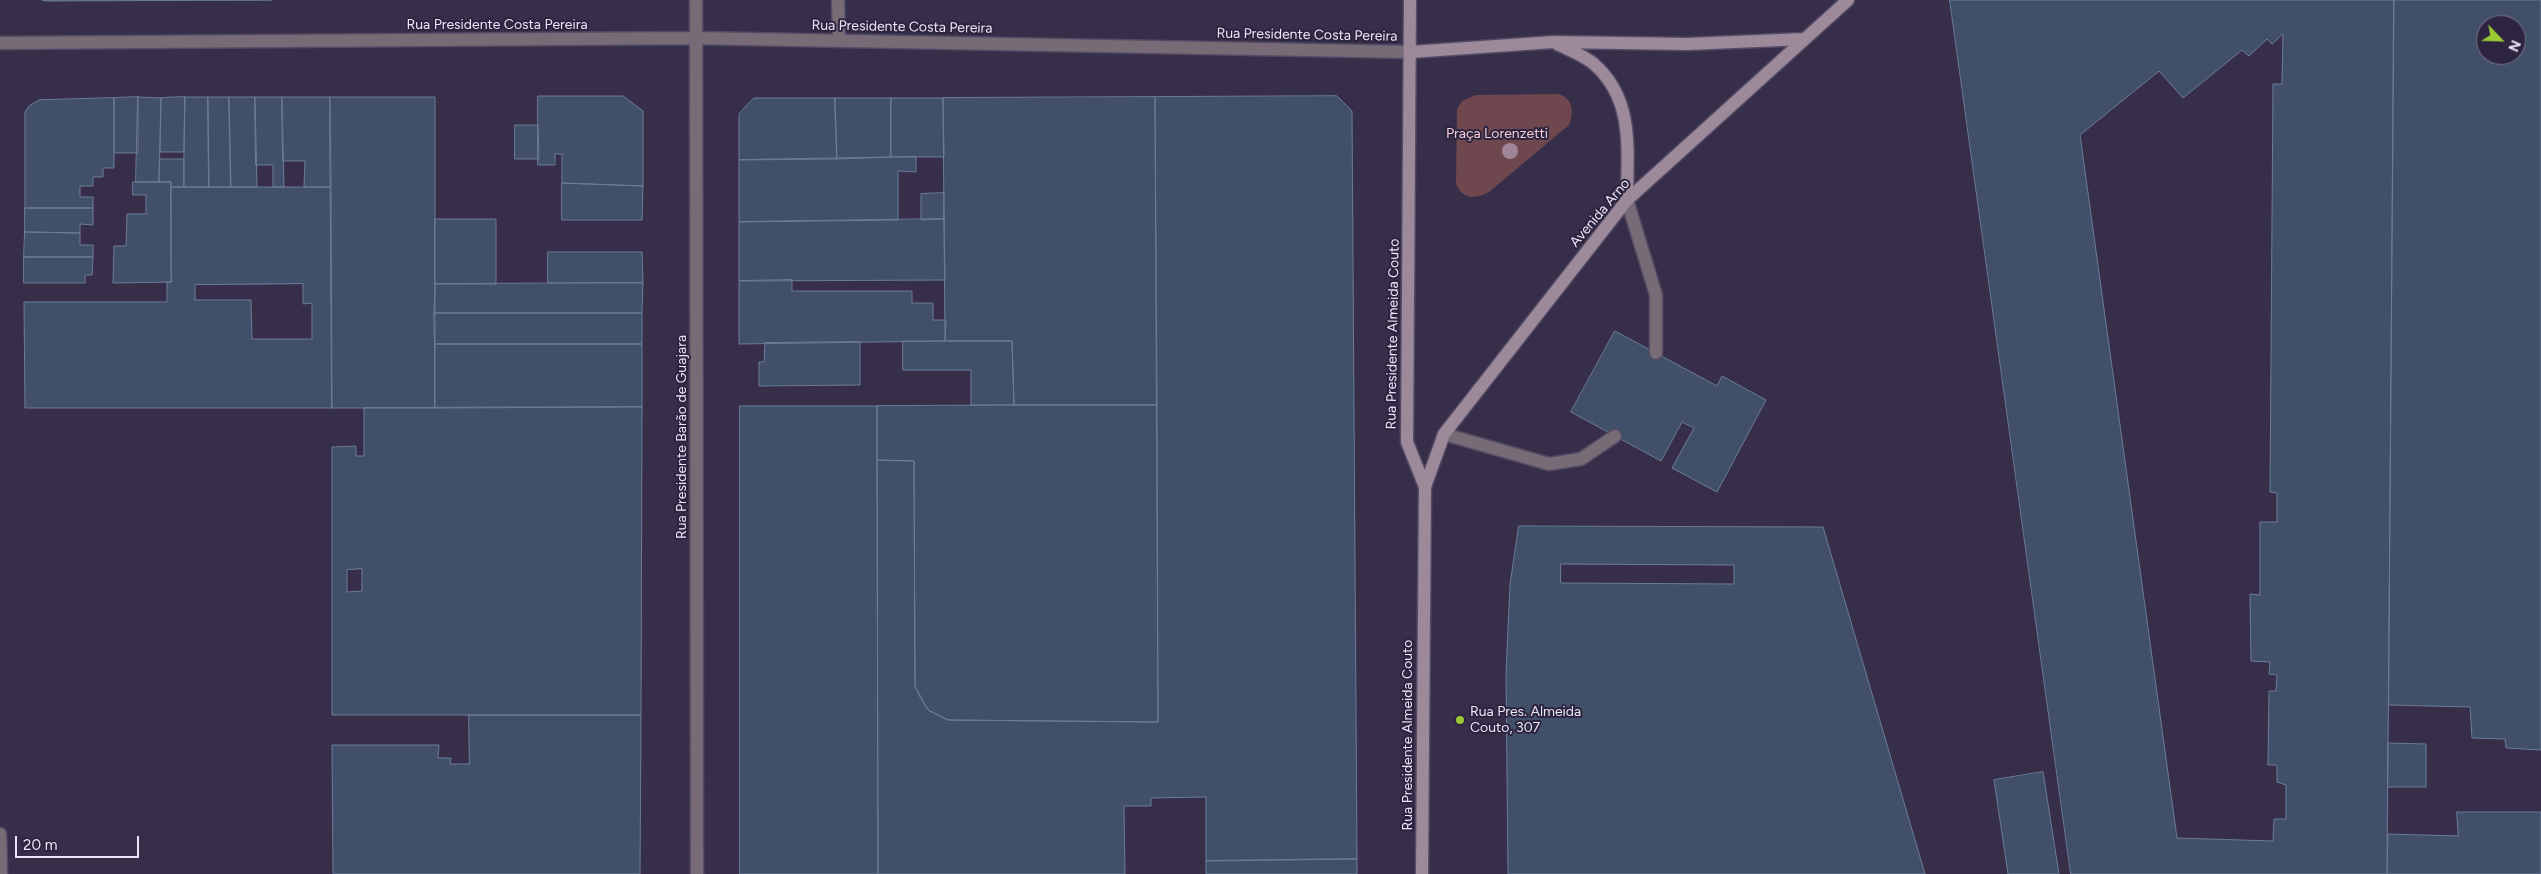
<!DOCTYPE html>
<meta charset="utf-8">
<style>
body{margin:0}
#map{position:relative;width:2541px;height:874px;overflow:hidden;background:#372f4a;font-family:Figtree,sans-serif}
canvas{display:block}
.north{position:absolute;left:2476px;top:15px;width:50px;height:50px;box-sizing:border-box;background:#2d253f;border:1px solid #797289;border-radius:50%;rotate:114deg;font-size:14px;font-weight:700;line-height:20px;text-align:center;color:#eae6f7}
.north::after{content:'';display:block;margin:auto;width:18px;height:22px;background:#9bcb33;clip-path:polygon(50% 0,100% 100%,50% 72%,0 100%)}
.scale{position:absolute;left:15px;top:836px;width:124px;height:22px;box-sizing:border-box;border:2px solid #eae6f7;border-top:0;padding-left:6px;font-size:15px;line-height:18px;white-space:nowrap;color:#eae6f7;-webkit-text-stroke:4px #2d253f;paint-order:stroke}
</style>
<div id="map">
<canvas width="2541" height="874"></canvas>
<div class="north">N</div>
<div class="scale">20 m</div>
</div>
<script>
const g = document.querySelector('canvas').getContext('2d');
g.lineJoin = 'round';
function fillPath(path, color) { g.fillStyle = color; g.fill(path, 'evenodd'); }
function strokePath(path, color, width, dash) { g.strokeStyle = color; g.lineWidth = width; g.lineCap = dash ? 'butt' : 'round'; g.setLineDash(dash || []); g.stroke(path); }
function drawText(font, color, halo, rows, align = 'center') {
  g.font = font + ' Figtree,sans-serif'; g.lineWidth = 4; g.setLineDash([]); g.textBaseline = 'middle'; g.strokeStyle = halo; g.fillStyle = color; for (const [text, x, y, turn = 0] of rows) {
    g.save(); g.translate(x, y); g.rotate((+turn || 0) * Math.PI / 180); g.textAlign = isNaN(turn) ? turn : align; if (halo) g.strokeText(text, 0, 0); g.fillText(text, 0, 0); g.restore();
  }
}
fillPath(new Path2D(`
 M1558,94C1573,98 1574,112 1569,125L1489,192C1476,199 1463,200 1456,184L1457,109L1462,101L1476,95Z`), '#6e474f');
const building = new Path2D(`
 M42,0H272L46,1Z
 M1950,0H2394L2387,874H2071ZM2283,34L2282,84H2273L2270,492L2277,493V522H2260V595L2250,594L2251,661L2270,662L2269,674L2277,675L2276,691H2269L2268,765H2277V782L2286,785V819H2274L2273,841L2177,838L2080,135L2159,71L2183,98L2242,50L2249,56L2267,39L2272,44Z
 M2394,0H2541V750L2506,748L2505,739L2472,738L2470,707L2389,705ZM2486,25H2516V55H2486Z
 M538,96H623L643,111V186L562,183V154H555V165H538Z
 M1337,96L1352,111L1357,859L1206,861V797L1151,798V806H1124L1125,874H878L877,460L914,461L915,686L928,710L948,720L1158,722L1155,97Z
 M138,97V153H114V98Z
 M138,97L161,98L159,182H136Z
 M185,97L184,152H160L161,98Z
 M185,97H208L209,187H184Z
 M208,97H229L231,187H209Z
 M229,97H255L257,187H231Z
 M255,97H282L284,187H273V165H256Z
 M282,97H330L331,187H304L305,161H283Z
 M330,97H435V408H332Z
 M1155,97L1157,405H1014L1012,341H945L943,98Z
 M114,98V168H103V177H93V186H80V197H93V208H25V112L29,106L39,100Z
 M754,98H835L837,159L739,160V114Z
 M835,98H891V157L837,159Z
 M891,98H943L944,157H891Z
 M515,125H538L539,159H515Z
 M916,157V172L898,171V220L739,222V160Z
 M160,159H184V187H171V182H159Z
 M133,182H171V282L113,283L114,246H126L127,214H146V195H133Z
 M562,183L643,186L642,220H562Z
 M171,187H331L332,408H25L24,302H167V282H171ZM303,284V304L312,303V339H252L251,300H195V285Z
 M944,193V219L921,220V194Z
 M25,208H93V225L80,224V233L25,232Z
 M435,219H496V284H435Z
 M944,219L945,280L739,281V222Z
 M25,232L80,233V245H93V257H24Z
 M548,252H642L643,283H548Z
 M24,257H93L92,275H85V283H24Z
 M792,280V291H912V303H933V320H946L945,341L739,344V281Z
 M643,283L642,313H434L435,284Z
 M434,313H642V344H435Z
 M1615,331L1717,386L1722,376L1766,400L1717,492L1672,468L1694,428L1682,422L1661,461L1571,412Z
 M903,341H1012L1014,405H971V370H903Z
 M860,342V385L759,386V362H764L765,343Z
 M435,344H642V407L435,408Z
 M1014,405H1157L1158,722L948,720L928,710L920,697L915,686L914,461L877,460V406Z
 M740,406H877L878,874H740Z
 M642,407L641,715H332V447L356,446V456H364V408ZM362,569V591L347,592V570Z
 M1519,526L1823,527L1925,874H1508L1506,673L1510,585ZM1561,564L1734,565V584L1561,583Z
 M469,715H641L640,874H333L332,745H439L438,758H451L450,764H469Z
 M2388,743L2426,744V787H2388Z
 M2043,772L2059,874H2008L1994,780Z
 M2457,812H2541V874H2387L2388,834L2458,836Z
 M1357,859V874H1206V861Z`);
fillPath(building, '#414f69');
strokePath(building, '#6c7c98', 1);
const lane = new Path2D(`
 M838,0L839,41
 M1627,200L1656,295V353
 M1444,434L1549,464L1581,459L1615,436`);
const street = new Path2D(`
 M696,0L697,874
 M0,43L696,38L1411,52
 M0,834L1,874`);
const secondary = new Path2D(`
 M1410,0L1407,442L1425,487L1422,874
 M1557,44C1569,50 1585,56 1594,64C1635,100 1627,151 1627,200
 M1411,52L1553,42L1688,44L1804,39
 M1425,487L1444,434L1627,200L1848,0`);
strokePath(lane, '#544c66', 15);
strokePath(street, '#544c66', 15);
strokePath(secondary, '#544c66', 15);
strokePath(lane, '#776b75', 12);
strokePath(street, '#776b75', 12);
strokePath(secondary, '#9c8999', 12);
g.fillStyle = '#a08596';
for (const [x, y] of [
 [1510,151]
]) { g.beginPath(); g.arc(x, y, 8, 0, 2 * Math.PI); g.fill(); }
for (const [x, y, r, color] of [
 [1460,720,5,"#9bcb33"]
]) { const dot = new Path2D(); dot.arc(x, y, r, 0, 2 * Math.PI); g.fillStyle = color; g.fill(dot); strokePath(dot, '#2d253f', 2); }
drawText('14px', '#eae6f7', '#2d253f', [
 ["Rua Presidente Costa Pereira",497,25],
 ["Rua Presidente Costa Pereira",902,27,1],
 ["Rua Presidente Costa Pereira",1307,35,1],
 ["Avenida Arno",1600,213,-50],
 ["Rua Presidente Almeida Couto",1393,334,-89],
 ["Rua Presidente Barão de Guajara",682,437,-90],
 ["Rua Presidente Almeida Couto",1408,735,-90]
]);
drawText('14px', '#f5ccd4', '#2d253f', [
 ["Praça Lorenzetti",1497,134]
]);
drawText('14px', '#eae6f7', '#2d253f', [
 ["Rua Pres. Almeida",1470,712],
 ["Couto, 307",1470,728]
], 'left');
</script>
